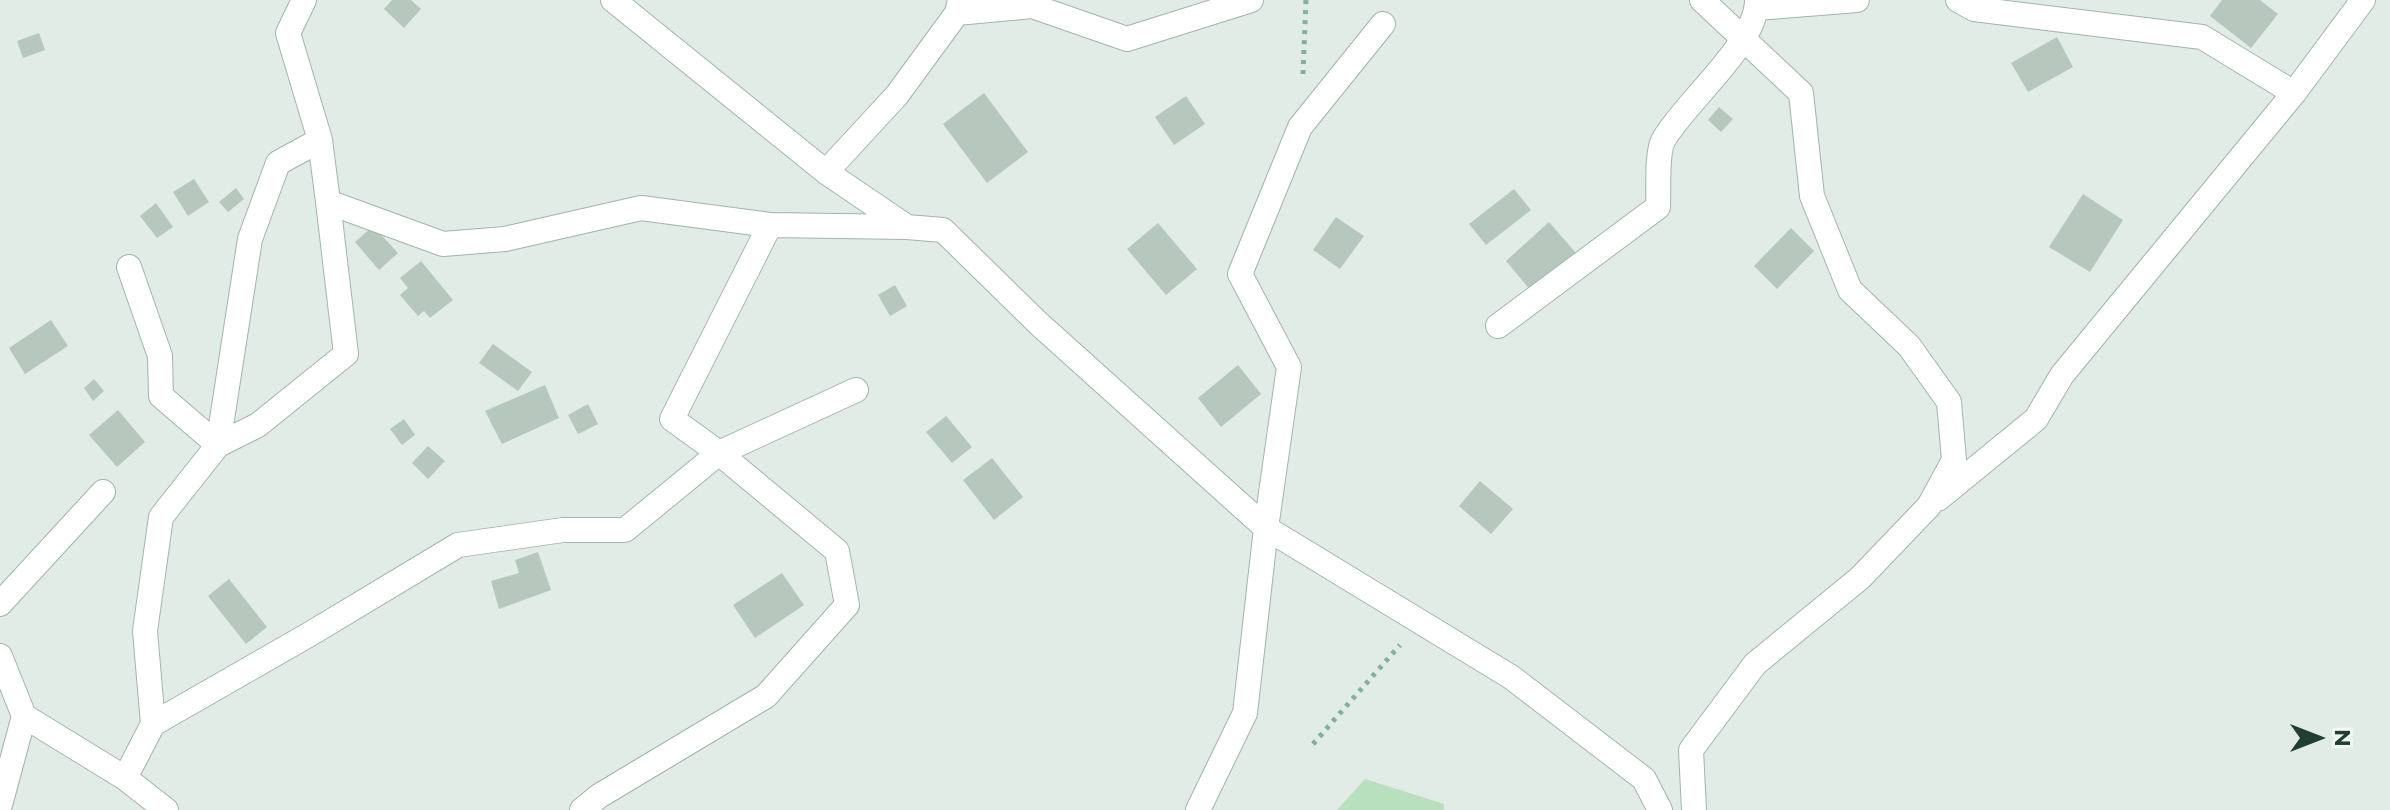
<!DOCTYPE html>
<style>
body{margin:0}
#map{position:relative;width:2390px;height:810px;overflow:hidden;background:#e1ece6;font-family:Montserrat,sans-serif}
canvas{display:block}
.north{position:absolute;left:2278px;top:698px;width:80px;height:80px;-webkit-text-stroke:6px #f2f9f4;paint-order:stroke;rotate:90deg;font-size:22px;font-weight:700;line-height:32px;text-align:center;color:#203e32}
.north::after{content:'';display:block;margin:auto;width:28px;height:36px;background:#203e32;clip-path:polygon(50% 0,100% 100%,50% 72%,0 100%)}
</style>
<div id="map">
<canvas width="2390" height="810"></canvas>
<div class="north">N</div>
</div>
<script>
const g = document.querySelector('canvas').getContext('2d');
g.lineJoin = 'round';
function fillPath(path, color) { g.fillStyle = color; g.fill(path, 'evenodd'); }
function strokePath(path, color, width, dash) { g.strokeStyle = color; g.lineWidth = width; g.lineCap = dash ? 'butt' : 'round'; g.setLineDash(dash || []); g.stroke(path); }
fillPath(new Path2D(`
 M1365,779L1444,804V810H1337Z`), '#b8dfbe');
fillPath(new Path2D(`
 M392,0H411L421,9L404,28L384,9Z
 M2222,0H2260L2278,14L2251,48L2210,16Z
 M39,33L45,50L23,58L17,41Z
 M2057,37L2073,67L2028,92L2011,63Z
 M984,93L1028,152L987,183L943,124Z
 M1186,96L1205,124L1174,145L1155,117Z
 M1719,107L1733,119L1721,132L1708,120Z
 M194,179L209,202L188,216L173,192Z
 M236,188L244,199L228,212L219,202Z
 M1514,189L1531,210L1486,245L1469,224Z
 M2083,194L2123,220L2090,272L2049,247Z
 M156,203L173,227L157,238L140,216Z
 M1336,217L1364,236L1340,269L1313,250Z
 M1549,222L1576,253L1532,292L1506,261Z
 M1158,223L1197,269L1166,295L1127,249Z
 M373,226L398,253L379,270L355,242Z
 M1791,228L1814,251L1777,289L1754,266Z
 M421,261L453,300L430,318L424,311L418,316L400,295L408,288L400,278Z
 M895,285L907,306L890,316L878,295Z
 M51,320L68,346L25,374L9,348Z
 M493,344L532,372L518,391L479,363Z
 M1238,365L1261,394L1221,427L1198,398Z
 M94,379L104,391L93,401L84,388Z
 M545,385L559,418L502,444L485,411Z
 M588,404L598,424L578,434L568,415Z
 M118,410L145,442L117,467L89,435Z
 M946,416L972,447L952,463L926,432Z
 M404,419L415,435L402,445L390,429Z
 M428,446L445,461L428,479L412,463Z
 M992,458L1023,497L994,520L963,480Z
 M1480,481L1513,509L1491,534L1459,506Z
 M538,552L551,590L499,609L491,581L519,573L515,560Z
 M782,573L804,605L755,638L733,605Z
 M229,579L267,627L246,644L208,596Z`), '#b6c7be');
const minor = new Path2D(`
 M1757,8L1857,0
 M957,13L1032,6L1127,39L1251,0
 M1383,24L1300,127L1240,274L1289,367L1266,528L1511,677L1644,779L1660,810
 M2294,93L2363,0
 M320,140L328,202L443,244L505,239L641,208L770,225L907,227L826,172L613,0
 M826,172L897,95L957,13L960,0
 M907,227L943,230L1038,323L1266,528L1245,713L1198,810
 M129,267L160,356L161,396L218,445L258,425L346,354L328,202
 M1498,326L1658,207C1659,191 1656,151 1664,139C1686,101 1757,44 1757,0
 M1938,499L2036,419L2062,375L2294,93L2202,37L1974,9L1958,0
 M0,604L103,492
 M0,656L24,716L0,805
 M24,716L125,778L153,724L145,631L161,517L218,445L250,239L278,163L320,140L288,33L304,0
 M153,724L310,634L458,545L563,530H625L719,453L856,390
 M125,778L166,810
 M582,810L599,796L766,696L847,605L837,551L719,453L672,419L770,225
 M1694,810L1691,750L1755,664L1860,578L1929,506L1954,460L1949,402L1909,346L1850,290L1812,196L1801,93L1702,0`);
strokePath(minor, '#a3b4ac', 26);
strokePath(new Path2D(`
 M1303,74L1306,0
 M1313,744L1400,645`), '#80b29b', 5, [4, 6]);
strokePath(minor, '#fff', 24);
</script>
